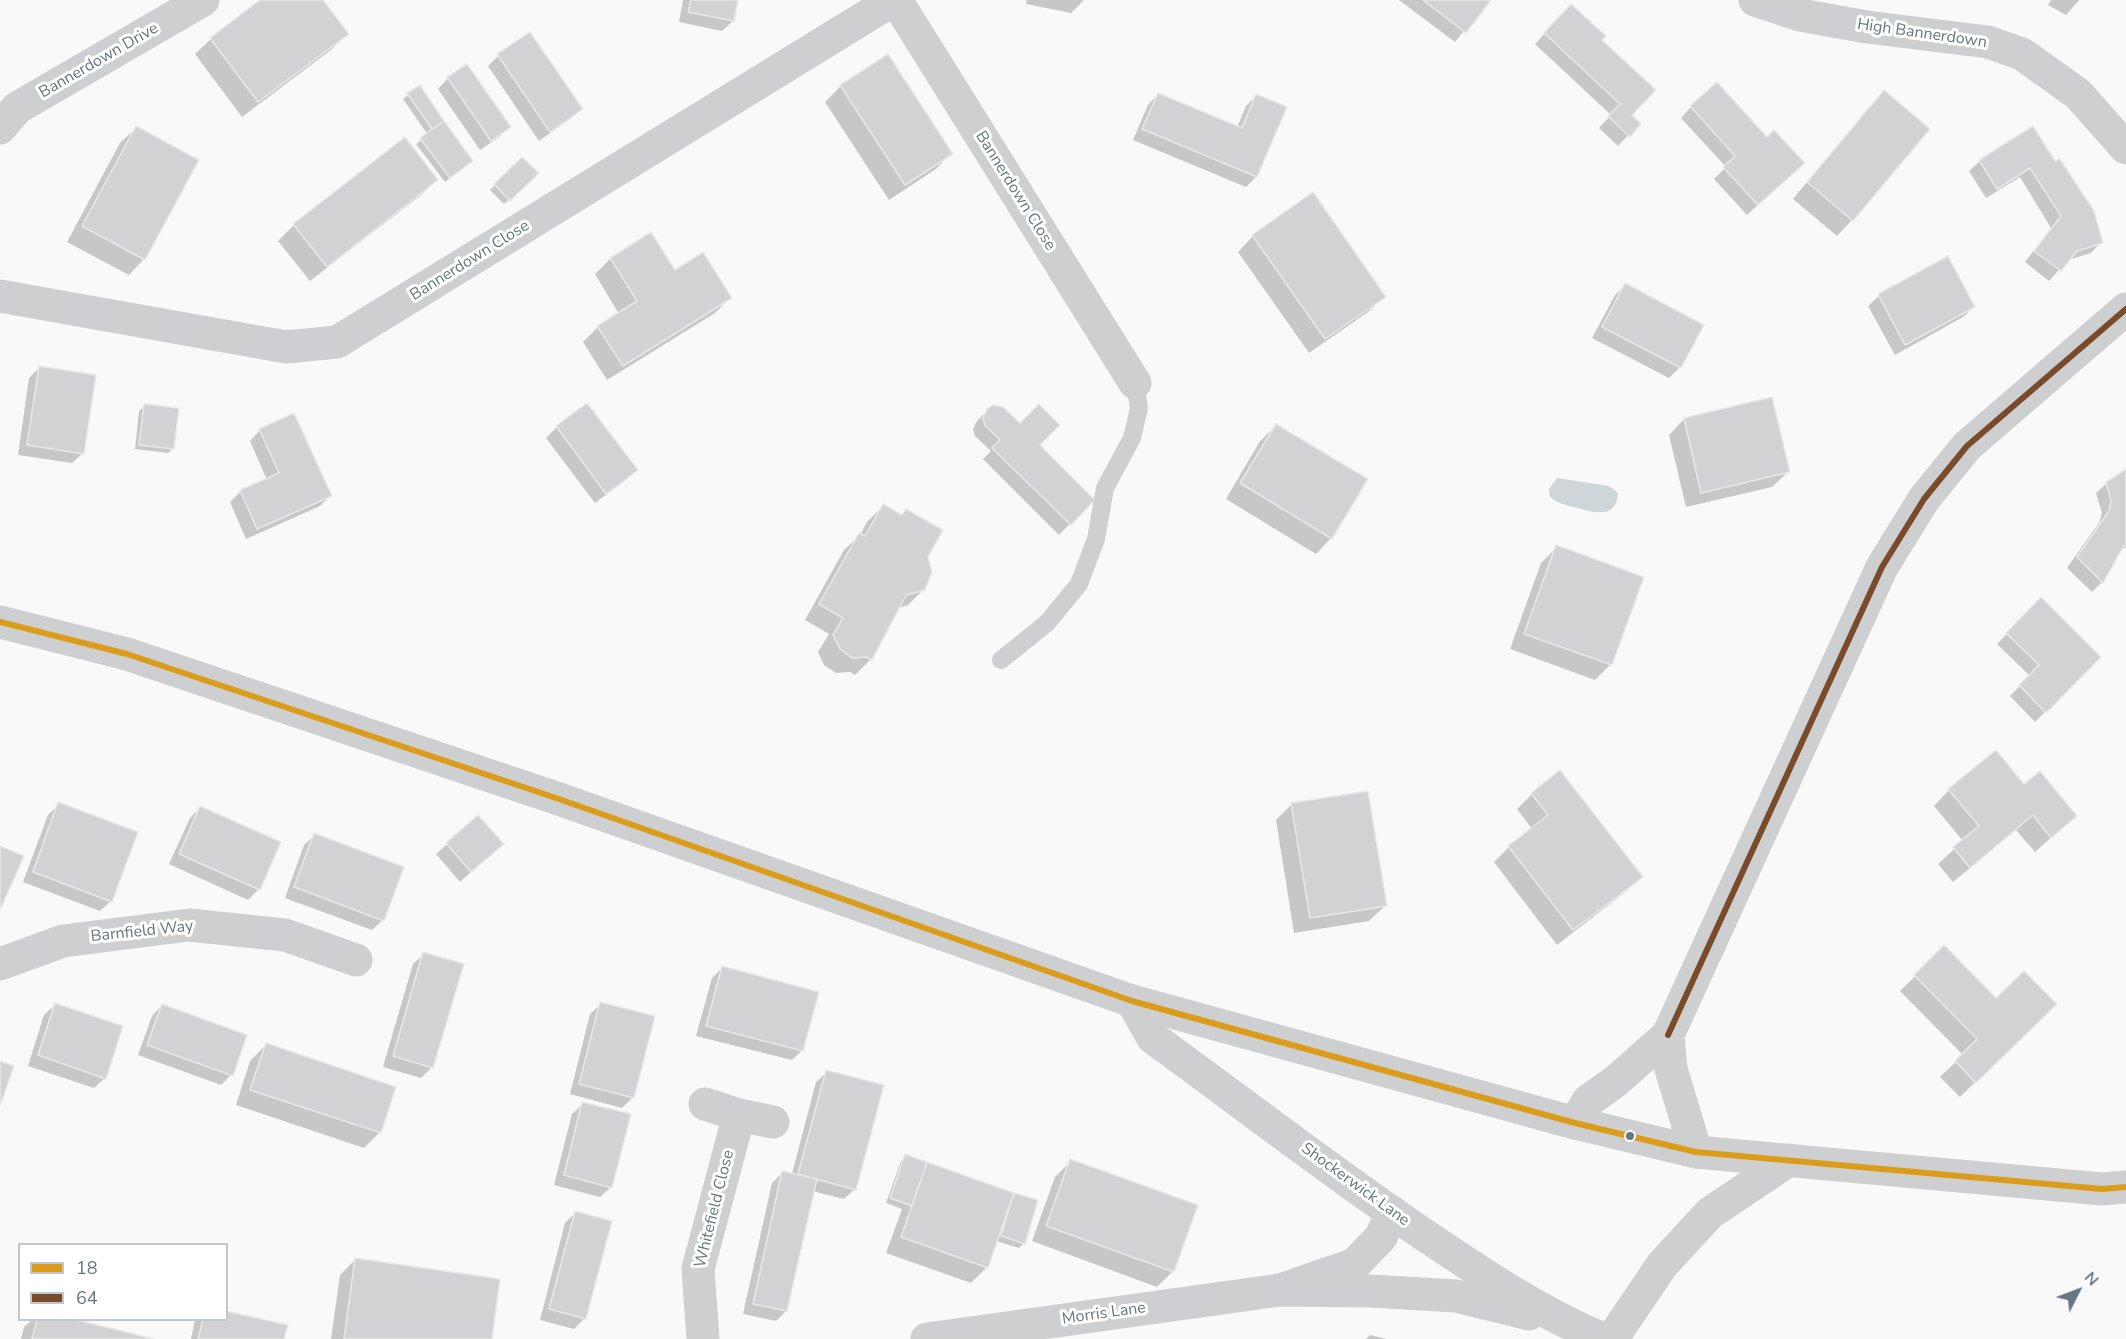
<!DOCTYPE html>
<style>
body{margin:0}
#map{position:relative;width:2126px;height:1339px;overflow:hidden;background:#f9f9f9;font-family:"Nunito Sans",sans-serif}
canvas{display:block}
.legend{position:absolute;left:18px;top:1243px;width:210px;height:78px;box-sizing:border-box;background:#fff;border:2px solid #c1c8cd;margin:0;padding:8px 10px;list-style:none;font-size:18px;color:#657683}
.legend li{display:flex;align-items:center;gap:12px;height:30px}
.legend b{width:30px;border:2px solid #c1c8cd}
.north{position:absolute;left:2048px;top:1261px;width:60px;height:60px;-webkit-text-stroke:4px #fff;paint-order:stroke;rotate:48deg;font-size:16px;font-weight:700;line-height:24px;text-align:center;color:#657683}
.north::after{content:'';display:block;margin:auto;width:21px;height:27px;background:#657683;clip-path:polygon(50% 0,100% 100%,50% 72%,0 100%)}
</style>
<div id="map">
<canvas width="2126" height="1339"></canvas>
<ul class="legend">
<li><b style="height:8px;background:#da9c1a"></b>18</li>
<li><b style="height:8px;background:#7a4b2a"></b>64</li>
</ul>
<div class="north">N</div>
</div>
<script>
const g = document.querySelector('canvas').getContext('2d');
g.lineJoin = 'round';
function fillPath(path, color) { g.fillStyle = color; g.fill(path, 'evenodd'); }
function strokePath(path, color, width, dash) { g.strokeStyle = color; g.lineWidth = width; g.lineCap = dash ? 'butt' : 'round'; g.setLineDash(dash || []); g.stroke(path); }
function drawText(font, color, halo, rows, align = 'center') {
  g.font = font + ' "Nunito Sans",sans-serif'; g.lineWidth = 6; g.setLineDash([]); g.textBaseline = 'middle'; g.strokeStyle = halo; g.fillStyle = color; for (const [text, x, y, turn = 0] of rows) {
    g.save(); g.translate(x, y); g.rotate((+turn || 0) * Math.PI / 180); g.textAlign = isNaN(turn) ? turn : align; if (halo) g.strokeText(text, 0, 0); g.fillText(text, 0, 0); g.restore();
  }
}
fillPath(new Path2D(`
 M1557,478L1609,486L1618,493C1616,519 1595,513 1577,508C1567,505 1558,504 1550,497L1549,489Z`), '#ced6d9');
fillPath(new Path2D(`
 M262,0H322L347,33L332,49L242,117L195,54L211,39Z
 M683,0H737L733,21L722,31L679,22Z
 M1027,0H1084L1071,13L1026,4Z
 M1399,0H1489L1455,42Z
 M2051,0H2050H2079L2066,15L2048,5Z
 M1561,16L1600,40L1630,115L1639,124L1618,146L1599,128L1611,115L1535,44Z
 M498,56L581,109L570,119L539,141L488,66Z
 M887,56L951,153L936,169L889,200L825,102L841,86Z
 M448,78L509,127L499,137L480,150L438,89Z
 M419,87L472,161L445,182L416,144L428,135L403,99Z
 M1884,92L1852,220L1837,236L1793,199L1868,108Z
 M1158,94L1237,128L1246,106L1257,95L1256,177L1246,187L1133,140L1148,105Z
 M1691,107L1792,174L1747,215L1714,179L1726,167L1681,118Z
 M136,128L144,259L129,275L67,242L120,143Z
 M2032,128L2101,242L2091,253L2068,260L2049,281L2025,262L2051,228L2020,177L1986,198L1969,171L1980,161Z
 M522,159L537,173L504,204L490,190Z
 M436,180L421,195L310,281L278,241L294,225Z
 M651,234L674,272L730,298L715,313L607,380L583,342L598,327L619,314L595,274L610,259Z
 M1253,236L1384,297L1368,312L1309,353L1238,252Z
 M1947,258L1974,307L1963,317L1895,355L1868,306L1879,296Z
 M1625,285L1680,367L1669,378L1592,338L1615,295Z
 M40,367L83,453L72,463L18,455L29,378Z
 M587,405L636,470L626,480L595,503L546,438L556,428Z
 M144,406L173,448L168,453L135,449L139,411Z
 M988,410L1038,445L1093,500L1059,535L983,459L991,451L975,436L973,429L977,421Z
 M1684,419L1788,472L1772,487L1686,507L1669,435Z
 M1276,426L1331,538L1316,554L1226,499L1260,441Z
 M260,430L330,496L320,506L246,539L230,502L240,492L267,480L250,441Z
 M2126,470V547L2118,552L2102,582L2092,592L2067,568L2099,523L2102,513L2096,493L2107,483Z
 M883,506L927,557L924,589L908,605L898,608L871,659L855,675L850,672L836,673L824,665L818,652L829,634L805,620L844,550L860,535L867,522Z
 M1557,547L1642,578L1610,665L1595,680L1510,649L1541,563Z
 M2041,600L2099,657L2035,722L2010,696L2030,676L1997,644Z
 M2024,787L2075,816L2035,852L2016,830L1953,882L1938,864L1963,841L1934,806L1949,790Z
 M1532,794L1641,877L1625,892L1557,945L1494,862L1509,847L1532,829L1517,809Z
 M59,804L111,901L100,911L23,882L48,815Z
 M1292,804L1385,906L1369,921L1294,933L1276,820Z
 M200,808L259,889L248,900L169,864L190,818Z
 M478,817L502,844L460,882L436,854Z
 M315,835L383,920L372,930L285,898L304,845Z
 M1944,948L1996,1001L2055,1004L1960,1097L1940,1077L1963,1055L1900,991Z
 M424,954L432,1067L421,1078L383,1067L413,964Z
 M722,968L802,1050L792,1060L696,1036L712,978Z
 M601,1004L633,1097L622,1108L570,1094L590,1014Z
 M55,1005L105,1078L94,1088L28,1066L44,1015Z
 M162,1005L231,1075L221,1085L138,1055L152,1016Z
 M266,1045L380,1132L364,1148L236,1105L250,1061Z
 M827,1072L855,1189L844,1199L812,1191L786,1311L776,1321L743,1314L772,1183L783,1172L792,1174L816,1082Z
 M583,1104L611,1187L600,1197L554,1185L572,1114Z
 M906,1156L1014,1194L1024,1243L1019,1248L996,1241L987,1267L971,1283L886,1253L902,1209L886,1203L901,1161Z
 M1071,1161L1173,1271L1157,1287L1032,1241L1055,1177Z
 M576,1212L585,1318L574,1329L540,1320L565,1223Z
 M356,1259L490,1339H331L340,1275Z
 M32,1320H71L148,1339H21L24,1327Z
 M195,1320H226L283,1339H191Z
 M1370,1335L1387,1339H1366Z`), '#0003');
const building = new Path2D(`
 M260,0H323L349,34L258,102L210,38Z
 M691,0H738L734,21L688,12Z
 M1423,0H1491L1466,33Z
 M1571,4L1606,36L1602,40L1656,90L1632,115L1641,124L1630,137L1608,116L1620,104L1544,33Z
 M530,32L583,109L550,132L497,54Z
 M888,54L953,154L905,185L840,85Z
 M467,64L511,127L491,141L447,77Z
 M1717,82L1767,137L1774,130L1805,163L1758,205L1723,167L1735,156L1690,106Z
 M420,85L444,121L432,129L407,93Z
 M1884,90L1930,129L1853,221L1807,182Z
 M1158,93L1242,128L1256,94L1287,107L1257,177L1142,129Z
 M444,121L473,161L450,178L420,138Z
 M136,126L199,160L145,260L82,226Z
 M2033,126L2055,161L2060,159L2094,211L2103,243L2077,251L2061,271L2034,251L2061,216L2030,168L1997,189L1979,160Z
 M405,137L438,180L327,267L293,224Z
 M522,157L539,173L510,201L494,184Z
 M1313,192L1386,297L1325,339L1252,235Z
 M651,232L675,270L703,252L732,298L623,366L597,326L637,301L610,258Z
 M1948,256L1975,307L1905,345L1878,294Z
 M1625,283L1704,325L1681,368L1602,327Z
 M39,366L96,375L84,454L27,445Z
 M1772,397L1790,472L1701,493L1684,418Z
 M587,403L638,470L606,494L556,426Z
 M144,404L179,408L174,449L139,445Z
 M1039,404L1060,425L1040,445L1095,500L1071,525L992,448L1000,440L985,425L983,418L987,409L993,405L1003,407L1020,423Z
 M294,413L332,496L257,529L240,490L279,473L259,429Z
 M1276,424L1368,479L1332,539L1240,483Z
 M2126,469V545L2123,547L2103,583L2077,557L2109,511L2111,501L2106,482Z
 M883,504L902,515L906,509L943,530L928,557L932,572L925,590L906,595L872,660L866,657L852,658L840,649L833,635L843,618L819,604L859,533L865,536Z
 M1556,545L1644,577L1612,665L1524,634Z
 M2041,597L2101,657L2046,713L2019,685L2039,665L2006,633Z
 M1996,750L2024,784L2040,771L2077,816L2051,838L2033,815L1970,868L1953,847L1979,826L1948,789Z
 M1560,770L1643,877L1573,930L1508,846L1548,815L1531,793Z
 M1368,791L1387,906L1310,918L1291,803Z
 M58,802L138,832L112,902L33,872Z
 M200,806L281,842L260,890L179,854Z
 M478,815L504,844L471,872L446,843Z
 M314,833L404,867L384,921L294,887Z
 M0,846L24,856L0,910Z
 M1944,945L1996,998L2024,971L2057,1004L1976,1083L1955,1061L1977,1039L1914,975Z
 M423,952L464,964L433,1068L393,1056Z
 M722,966L819,992L803,1051L706,1026Z
 M600,1002L655,1016L634,1098L579,1084Z
 M55,1003L123,1026L106,1079L38,1055Z
 M162,1004L247,1035L233,1076L147,1045Z
 M266,1043L396,1087L381,1133L250,1090Z
 M0,1061L14,1066L0,1106Z
 M826,1070L884,1085L856,1190L798,1174Z
 M582,1102L631,1114L612,1188L564,1175Z
 M905,1154L927,1162L912,1206L890,1198Z
 M1070,1159L1198,1205L1174,1272L1046,1226Z
 M927,1162L1014,1193L988,1268L901,1237Z
 M782,1171L817,1179L787,1311L753,1304Z
 M1014,1193L1038,1200L1025,1244L1001,1236Z
 M575,1211L612,1221L586,1319L549,1309Z
 M355,1258L500,1279L492,1339H344Z
 M226,1311L288,1325L284,1339H198L203,1320H226Z
 M37,1320H77L154,1339H32Z`);
fillPath(building, '#d0d2d3');
strokePath(building, '#e8e8e8', 1.5);
strokePath(new Path2D(`
 M1001,660L1047,623L1079,584L1096,539L1105,488L1132,438L1139,408L1135,383`), '#cecfd0', 18);
strokePath(new Path2D(`
 M896,0L1135,383
 M1755,0L1800,15L1867,27L1988,42L2022,54L2078,94L2126,148
 M0,128L17,108L203,0
 M0,296L286,347L337,342L893,0
 M0,622L127,654L556,798L1132,1001L1153,1038C1244,1104 1333,1173 1426,1236C1484,1275 1539,1312 1603,1339
 M0,964L63,941L189,925L285,935L356,960
 M1668,1035L1882,567L1924,499L1967,446L2126,309
 M705,1104L739,1115L773,1122
 M1575,1123L1588,1101L1616,1081L1668,1035L1671,1069L1696,1152
 M1392,1212L1381,1237L1355,1264L1280,1290L1371,1291L1456,1296L1529,1314
 M703,1339L698,1269L739,1115
 M927,1339L1280,1290
 M1612,1339L1662,1265L1710,1213L1789,1160`), '#cecfd0', 33);
strokePath(new Path2D(`
 M1132,1001L1575,1123L1696,1152L2102,1189L2126,1187`), '#cecfd0', 33);
strokePath(new Path2D(`
 M0,622L127,654L556,798L1132,1001L1575,1123L1696,1152L2102,1189L2126,1187`), '#da9c1a', 6);
strokePath(new Path2D(`
 M1668,1035L1882,567L1924,499L1967,446L2126,309`), '#7a4b2a', 6);
for (const [x, y, r, color] of [
 [1630,1136,5,"#657683"]
]) { const dot = new Path2D(); dot.arc(x, y, r, 0, 2 * Math.PI); g.fillStyle = color; g.fill(dot); strokePath(dot, '#fff', 2); }
drawText('16px', '#657683', '#fff', [
 ["High Bannerdown",1922,34,8],
 ["Bannerdown Drive",99,61,-30],
 ["Bannerdown Close",1015,191,58],
 ["Bannerdown Close",470,261,-32],
 ["Barnfield Way",142,932,-6],
 ["Shockerwick Lane",1355,1185,36],
 ["Whitefield Close",715,1209,-76],
 ["Morris Lane",1104,1314,-8]
]);
</script>
